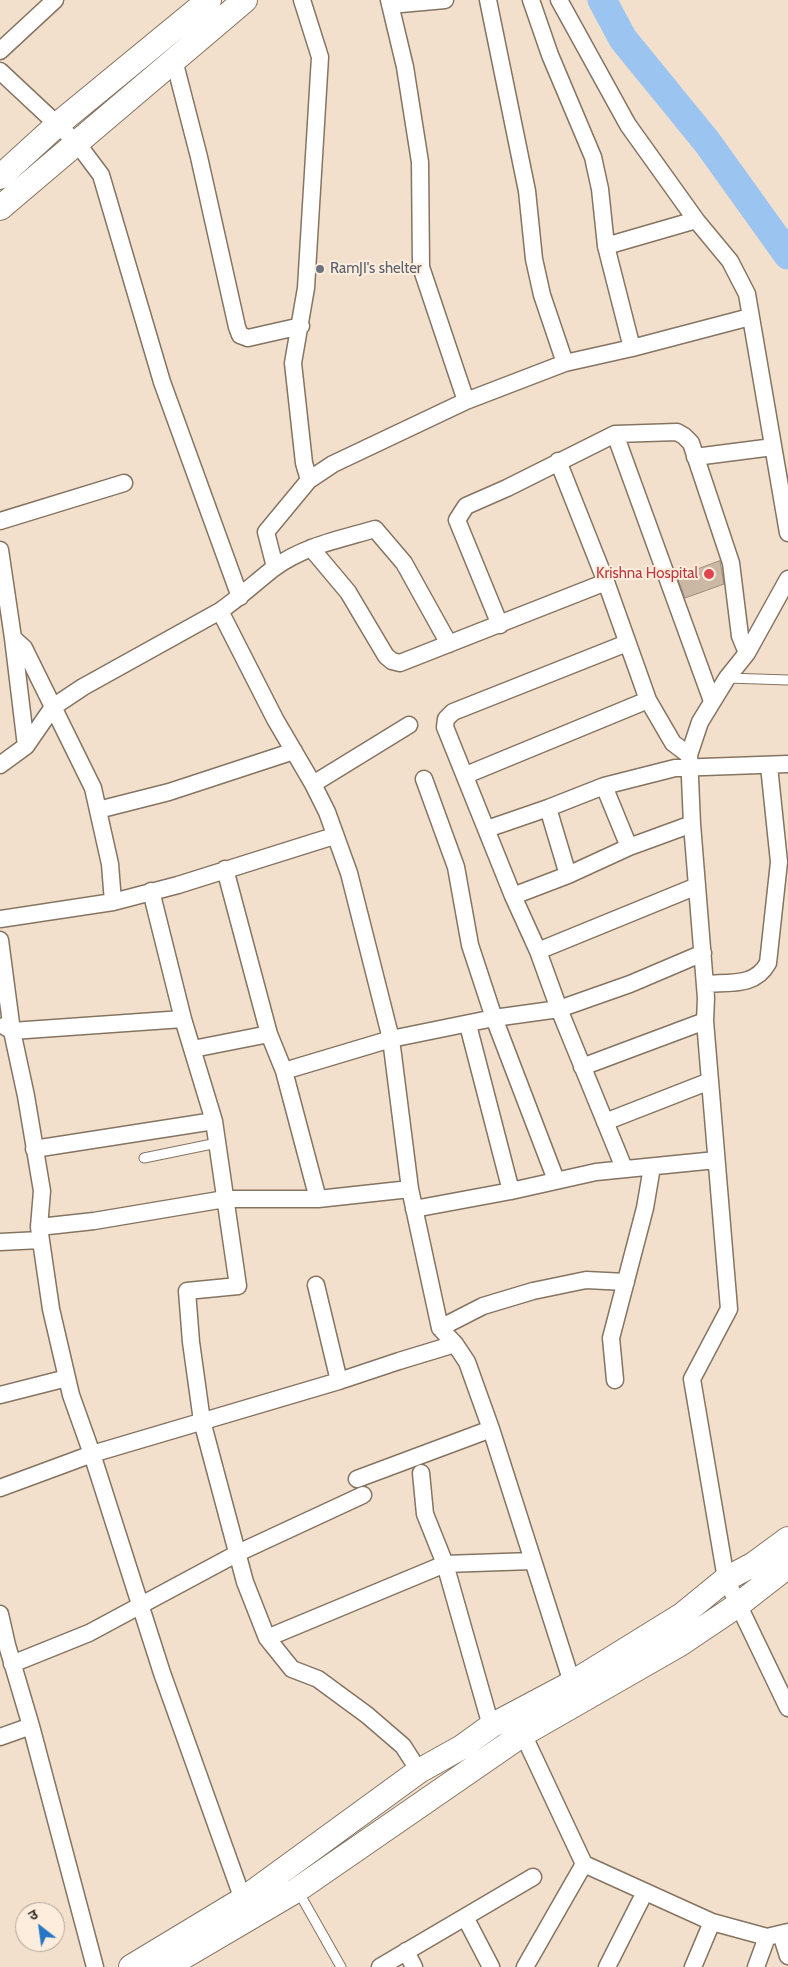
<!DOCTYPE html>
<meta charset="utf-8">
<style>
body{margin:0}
#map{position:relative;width:788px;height:1967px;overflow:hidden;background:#f3e0cc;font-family:Cabin,"Noto Sans Devanagari",sans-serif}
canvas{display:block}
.north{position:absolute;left:15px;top:1902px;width:50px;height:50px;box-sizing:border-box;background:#fdeddd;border:1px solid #afa396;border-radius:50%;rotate:330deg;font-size:14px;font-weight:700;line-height:20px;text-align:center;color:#3a332b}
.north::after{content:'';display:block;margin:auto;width:18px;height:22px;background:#2776c6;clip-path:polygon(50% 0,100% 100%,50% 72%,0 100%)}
</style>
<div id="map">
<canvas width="788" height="1967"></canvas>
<div class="north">उ</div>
</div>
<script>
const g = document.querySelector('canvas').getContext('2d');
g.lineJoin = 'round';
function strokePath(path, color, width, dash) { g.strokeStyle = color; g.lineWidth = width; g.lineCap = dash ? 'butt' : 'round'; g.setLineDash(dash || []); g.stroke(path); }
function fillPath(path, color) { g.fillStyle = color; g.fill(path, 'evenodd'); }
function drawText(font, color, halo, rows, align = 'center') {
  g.font = font + ' Cabin,sans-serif'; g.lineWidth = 4; g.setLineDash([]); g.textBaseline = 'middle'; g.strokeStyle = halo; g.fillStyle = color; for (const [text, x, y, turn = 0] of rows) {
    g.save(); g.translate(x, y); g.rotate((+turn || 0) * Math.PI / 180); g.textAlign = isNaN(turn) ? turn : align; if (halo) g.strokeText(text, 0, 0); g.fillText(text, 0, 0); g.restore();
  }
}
strokePath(new Path2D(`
 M602,0L623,39L707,142L788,255`), '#9bc5f0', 29);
const building = new Path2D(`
 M720,561L724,584L685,598L677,577Z`);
fillPath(building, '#cab8a4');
strokePath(building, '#9d8b79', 1);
const lane = new Path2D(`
 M727,678L788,680
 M144,1158L217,1143
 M298,1891L341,1967`);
const street = new Path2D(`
 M302,0L320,57L306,288L293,363L304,463L309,480
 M389,0L405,67L420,162L421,267L466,401
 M488,0L527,191L534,259L542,295L565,363
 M531,0L550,55L593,157L600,189L606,246L632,348
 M559,0L628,125L696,220L730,261L747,294L788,533
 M390,5L445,0
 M0,51L55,0
 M174,60L199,157L237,327L240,335L248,338L301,326
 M0,71L77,143L101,175L162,382L240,597
 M606,246L696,220
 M615,434L712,701
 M695,457L773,447
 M558,461L606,582L648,700L673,743L689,755
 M0,521L124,483
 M311,548L348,592L386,656L392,661L400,663L606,582
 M0,550L13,638L26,746
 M275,567L266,532L309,480L333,464L466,401L565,363L632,348L750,317
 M788,579L747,653L727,678L700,722L689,755L692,824L706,998L705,1021L729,1309L692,1379L726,1579L788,1708
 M220,611L275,719L313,784L327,812L349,873L391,1039L410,1189L440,1328L455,1344L467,1362L491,1429L575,1692
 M500,625L457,520L466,506L507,488L615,434L677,432L684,436L691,443L731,563L740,636L747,653
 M13,638L24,648L93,788L110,864L113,902
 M0,765L26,746L53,707L83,687L220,611C239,598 256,582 274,568C304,546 341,539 375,529L404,563L449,644
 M466,775L648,700
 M424,779L456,867L470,945L494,1018L556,1180
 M313,784L409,725
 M604,786L629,847
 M548,808L568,875
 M98,810L169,792L294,751
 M487,829L548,808L604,786L675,768L788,764
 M225,869L269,1034L284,1071L391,1039L494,1018L559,1009L630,984L703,953
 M151,891L183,1019L214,1121L238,1286L187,1291L191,1342L202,1421L245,1582L267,1638L292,1669L318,1679L367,1715L403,1746L419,1771
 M513,896L568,875L629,847L692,824
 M0,919L113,902L178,885L334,836
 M0,940L12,1031L26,1096L42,1191L39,1227L51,1309L71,1395L92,1454L162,1673L246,1908
 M538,951L697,886
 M705,984C730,982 755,987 768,963L779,862L769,766
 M468,1025L511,1191
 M4,1026L12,1031L183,1019
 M193,1049L269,1034
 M582,1067L705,1021
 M284,1071L318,1199
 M605,1122L710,1081
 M34,1149L214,1121
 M624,1168L559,1009L538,951L513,896L445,727L446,719L453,712L627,643
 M414,1209L511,1191L596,1172L716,1160
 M39,1227L94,1221L225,1199H318L410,1189
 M0,1242L40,1240
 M316,1285L339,1381
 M440,1328L483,1306L533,1291L586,1280L626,1282
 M615,1380L611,1338L645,1208L652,1167
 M0,1395L67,1378
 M421,1473L425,1514L445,1564L491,1726
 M357,1479L491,1429
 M0,1488L92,1454L339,1381L399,1361L455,1344
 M0,1614L7,1645L31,1726L95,1967
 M267,1638L445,1564L532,1561
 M12,1664L89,1633L238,1553L363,1495
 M523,1734L584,1864L525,1967
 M0,1737L31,1726
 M584,1864L712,1922L767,1937L788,1932
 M465,1917L491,1967
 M781,1934L788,1956
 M406,1951L414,1967
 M380,1967L533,1877
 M607,1967L645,1892
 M693,1967L712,1922
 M756,1967L767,1937`);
const secondary = new Path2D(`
 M0,177L58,124L209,0
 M0,208L245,0
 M131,1967L242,1900L419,1771L462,1747L491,1726L572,1683L682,1615L726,1579L754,1564L788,1539
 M166,1967L297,1890L523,1734L680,1644L738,1605L788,1566`);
strokePath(lane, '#857462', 11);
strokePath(street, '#857462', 19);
strokePath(secondary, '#857462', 26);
strokePath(lane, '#fff', 9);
strokePath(street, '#fff', 16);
strokePath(secondary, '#fff', 24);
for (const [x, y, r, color] of [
 [320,269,5,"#6b7280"],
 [709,574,6,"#e0444e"]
]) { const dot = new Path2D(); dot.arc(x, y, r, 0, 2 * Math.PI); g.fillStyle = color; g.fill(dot); strokePath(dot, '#fdeddd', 2); }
drawText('15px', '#5b616d', '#fdeddd', [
 ["RamJI's shelter",330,269]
], 'left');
drawText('15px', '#be3a42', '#fdeddd', [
 ["Krishna Hospital",698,574]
], 'right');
</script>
